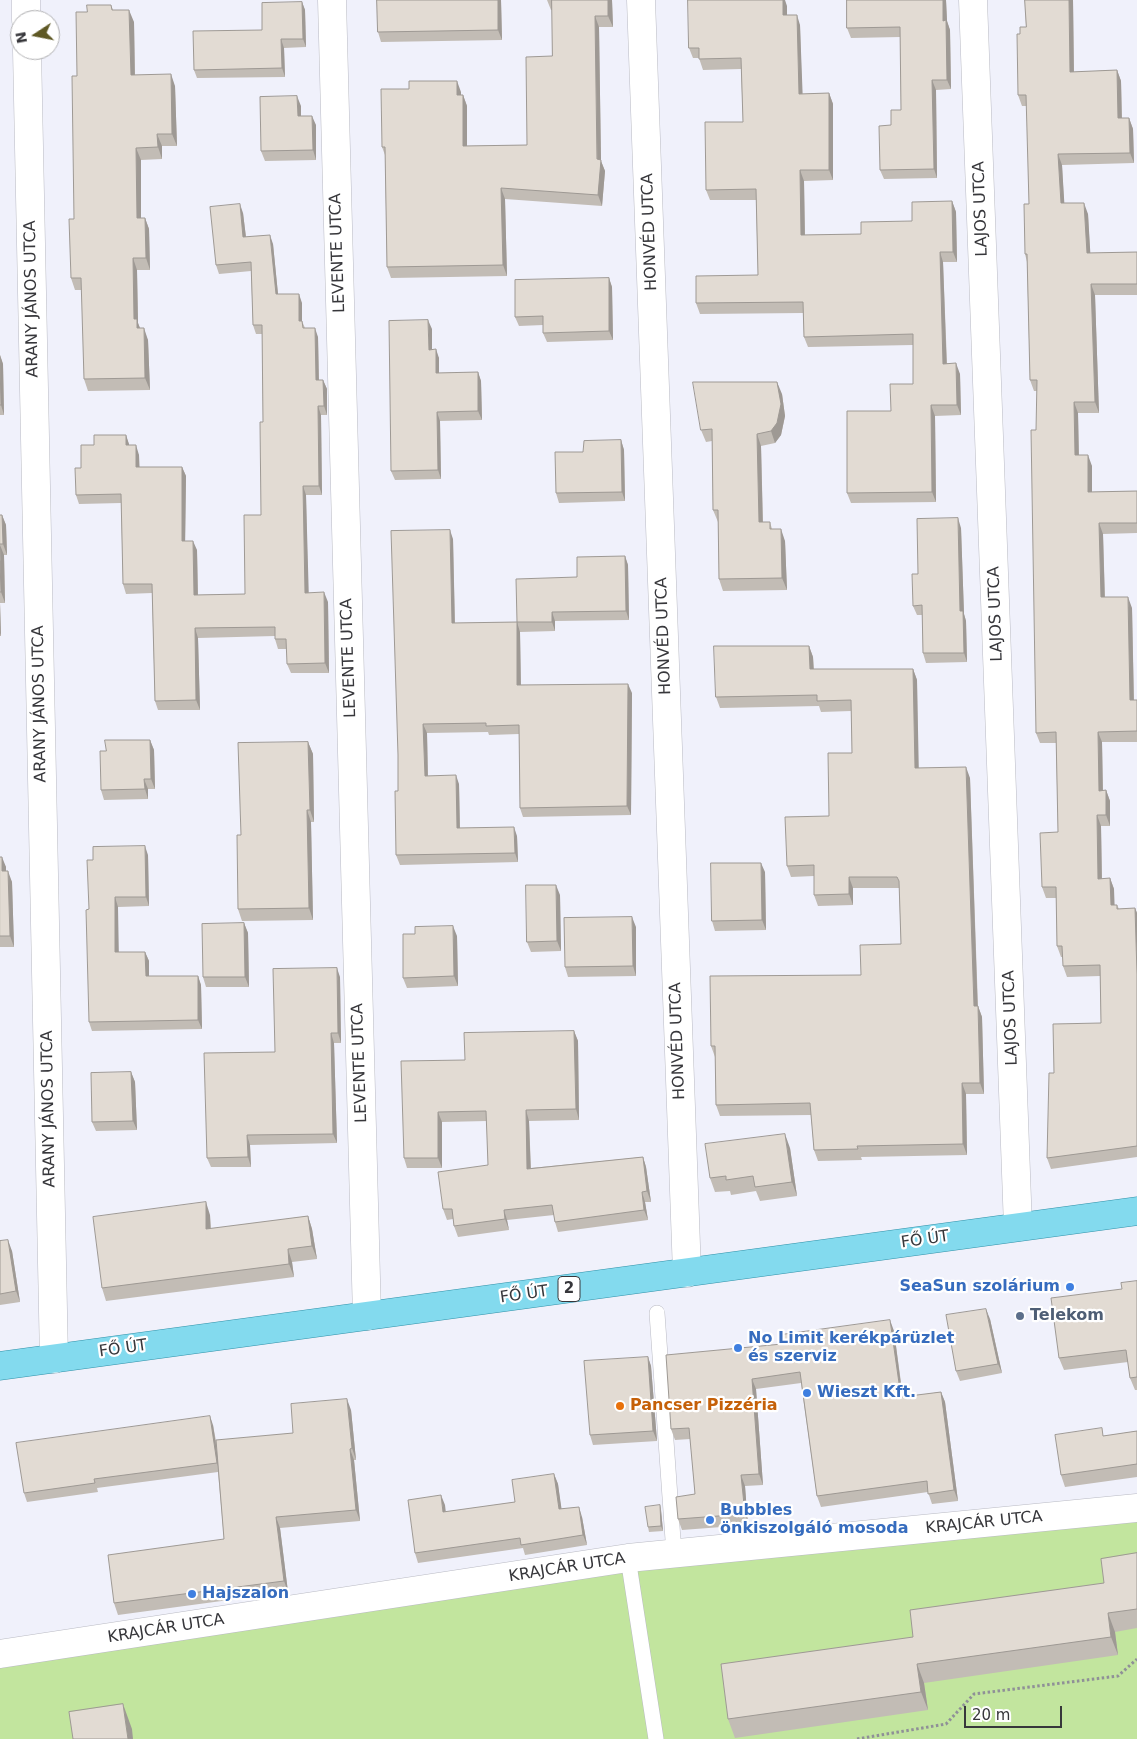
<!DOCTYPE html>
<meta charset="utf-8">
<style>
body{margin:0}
#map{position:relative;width:1137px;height:1739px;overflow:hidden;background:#f0f1fb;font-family:"DejaVu Sans",sans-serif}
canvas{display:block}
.north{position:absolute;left:10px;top:10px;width:50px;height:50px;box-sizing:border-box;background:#fff;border:1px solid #afafb1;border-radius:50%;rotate:259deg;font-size:14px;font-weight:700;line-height:20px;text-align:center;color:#37373b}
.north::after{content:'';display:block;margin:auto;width:18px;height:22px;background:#5e5824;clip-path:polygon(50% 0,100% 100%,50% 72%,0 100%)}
.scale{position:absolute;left:964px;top:1706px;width:98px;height:22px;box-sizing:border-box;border:2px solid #37373b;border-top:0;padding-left:6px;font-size:15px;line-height:18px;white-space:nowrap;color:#37373b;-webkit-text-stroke:4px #fff;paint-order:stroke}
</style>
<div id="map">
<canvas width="1137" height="1739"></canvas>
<div class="north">N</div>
<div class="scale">20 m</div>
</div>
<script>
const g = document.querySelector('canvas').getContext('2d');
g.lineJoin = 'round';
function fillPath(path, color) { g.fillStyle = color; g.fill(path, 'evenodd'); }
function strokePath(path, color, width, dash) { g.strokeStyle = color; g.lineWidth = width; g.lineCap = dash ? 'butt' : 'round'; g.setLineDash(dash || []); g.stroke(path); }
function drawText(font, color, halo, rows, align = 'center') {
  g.font = font + ' "DejaVu Sans",sans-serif'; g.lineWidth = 4.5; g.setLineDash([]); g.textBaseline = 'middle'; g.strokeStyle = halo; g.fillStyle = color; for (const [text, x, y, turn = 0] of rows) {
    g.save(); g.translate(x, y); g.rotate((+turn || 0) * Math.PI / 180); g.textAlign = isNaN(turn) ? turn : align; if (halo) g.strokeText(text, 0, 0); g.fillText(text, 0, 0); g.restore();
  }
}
fillPath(new Path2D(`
 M1137,1508V1739H0V1654L628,1558Z`), '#c2e59e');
const service = new Path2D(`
 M657,1313L674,1554
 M628,1558L656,1739`);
const minor = new Path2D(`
 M26,0V20
 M332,0L367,1316
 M641,0L687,1273
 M973,0L1018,1227
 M27,50L54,1359
 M0,1654L628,1558L1137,1508`);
const primary = new Path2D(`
 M0,1366L1137,1211`);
strokePath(service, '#b9bac3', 16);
strokePath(minor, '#b9bac3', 29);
strokePath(primary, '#3291a8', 29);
strokePath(new Path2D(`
 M857,1739L946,1724L974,1694L1118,1676L1137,1659`), '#8f9097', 3, [2.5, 2.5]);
strokePath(service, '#fff', 15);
strokePath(minor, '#fff', 28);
strokePath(primary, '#83daee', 28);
fillPath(new Path2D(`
 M377,0H501L502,40L381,42L378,32Z
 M547,0H612L613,27H599L601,161L605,171L602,206L505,199L507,276L391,278L387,267L385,155L382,147L461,92V95H463L467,106V146L527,145L552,56V10H551Z
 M847,0H946L947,21L950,30L951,89L936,90L937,178L884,179L880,170L891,125L901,110L900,37L851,38L847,28Z
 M1025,0H1073L1074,72L1117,70L1121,81L1122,118H1129L1133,129L1134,163L1062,165L1064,203L1088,214L1090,253L1137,252V295H1095L1099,413H1078L1079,455L1092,466V492L1137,491V533L1103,534L1105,597L1132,608L1134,700H1137V742H1102L1103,790H1106L1110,801V826H1101L1102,879L1110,878L1114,889V905H1117L1119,909L1135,908L1137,913V1157L1051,1169L1047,1158L1054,1073L1101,1023L1100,976L1067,977L1063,966V957H1061L1057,946L1056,898H1046L1042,887L1058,832L1056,743H1040L1036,733L1037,391H1034L1030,380L1027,262L1025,254L1029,204L1027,106H1022L1018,95L1020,34L1026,27Z
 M302,2L305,10L306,47L284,48L285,77L197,78L194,70L262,30Z
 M111,5L113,10L134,22L135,75L175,86L177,146H162V159L141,160V218H145L149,229L150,270H137L138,323L140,328L148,340L150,390L88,391L84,379L82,290H75L71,278L74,219L77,76L87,12Z
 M787,6V15L800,25L802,94L829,93L833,104V180L804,181L805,235L861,234L912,221L952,201L956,212L957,262H943L947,363L960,374L961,415L935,416L936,502L851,503L847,493L891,411L913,384V345L808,347L804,337L803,313L700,314L696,303L758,275L756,200H710L706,190L743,122L741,69L703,70L699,58H693L689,48Z
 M301,106V116L316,125V160L265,161L261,151Z
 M243,213L246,237L273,244L278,294L302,303V321L305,328L318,337L319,380H323L327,389V415H321L322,495H306L308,593L328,602L329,673H291L287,664V649H278L275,639V636L198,638L200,710H158L155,701L152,593L126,594L123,584L121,503L79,504L76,495L81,468L94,445L126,435L129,445L139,455V467H182L186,476L185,541L197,550L198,595L245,594L261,515L263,422L262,334H256L253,325L251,271L219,274L216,265Z
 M609,278L612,287L613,340L547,342L543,333V325L519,326L515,317Z
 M432,329V350L439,358V373L478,372L481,381L482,420L440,421L441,479L395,480L391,471Z
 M0,355L3,364L4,415H0Z
 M782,394L785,416L781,435L775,443L761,446L763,522H770L772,529L785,541L787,590L723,591L719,579L718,522L713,510L712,441L706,442L701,430Z
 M621,440L624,450L625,501L559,503L556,493L583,452Z
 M0,515H2L6,525L7,555H4L5,603H0L1,636H0Z
 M961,528L964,614L966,621L967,662L926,663L923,653L922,615H917L913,606L918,574Z
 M453,539L455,623L517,622L577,577L625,556L628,565L629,620L555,621V631L520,632L521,685L632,693L631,815L523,817L520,808L519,734L489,735L488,732L427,733L428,776L459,784L460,828L517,836L518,862L400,865L396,855L398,791Z
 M809,646L813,657L814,669H913L917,680L918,768L970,778L978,1006L982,1017L984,1094H966L967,1155L861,1157L862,1160L818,1161L814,1150L811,1115L720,1116L716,1105L715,1057L711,1046L861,975L901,944L899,888H853V905L818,906L814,895V876L791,877L787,866L829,816L852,753L851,711L821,712L819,706L720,708L716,697Z
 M150,740L154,750L155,789H148V799L104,800L101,790L106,751Z
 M308,742L313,754L314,822H311L313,920L242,921L238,909L241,835Z
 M148,855L149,906L118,907V952H145L149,961V976H198L201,985L202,1029L92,1031L89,1022V909L93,860Z
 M0,857L6,867V871L12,882L14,947H0Z
 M765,872L766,930L715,931L712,921Z
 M560,895L561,951L531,952L527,942Z
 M244,923L248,933L249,987H206L203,977Z
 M636,927V976L568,977L565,967Z
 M457,936L458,986L407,988L403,978Z
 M340,977L341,1043H334L337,1143L250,1145L251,1167H211L207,1158L275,1052Z
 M574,1031L578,1041L579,1120L529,1121L531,1168L643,1157L646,1167L651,1202H645L648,1220L558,1232L555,1222L554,1215L507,1220L509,1230L458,1237L454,1226L453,1219L447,1220L443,1209L488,1165L487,1121L442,1122V1168H407L404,1158L465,1060Z
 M131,1072L135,1082L137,1130L96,1131L92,1122Z
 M790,1148L797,1196L760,1201L756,1191L731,1195L730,1191L715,1192L710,1178Z
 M210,1215L211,1229L308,1216L312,1229L317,1259L292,1262L294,1277L106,1301L102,1288Z
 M0,1241L12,1251L20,1302L0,1305Z
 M1137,1281V1390H1135L1130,1378L1128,1362L1064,1370L1059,1358L1122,1289Z
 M990,1319L1002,1373L960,1381L956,1371Z
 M894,1331L903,1397L941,1392L945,1402L958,1501L932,1504L928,1492L821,1507L817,1496L801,1383L756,1389L763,1485L745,1486L748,1525L682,1530L678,1519L695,1494L690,1439L675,1440L671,1429L782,1344Z
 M648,1357L651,1366L657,1441L593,1445L590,1435Z
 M351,1410L356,1460H354L360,1521L280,1528L288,1592L118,1615L114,1603L224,1539L218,1472L97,1488L98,1492L27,1502L24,1493L213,1425L216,1441L293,1433Z
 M1137,1431V1477L1065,1487L1061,1475L1104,1436Z
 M554,1474L558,1484L561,1509L582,1517L587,1545L525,1555L523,1548L418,1563L415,1553L445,1505V1512L515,1502Z
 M660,1505L661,1510L663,1531L649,1532L648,1527Z
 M1137,1553V1628L1115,1632L1118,1655L924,1683L928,1710L735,1738L728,1719L913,1637L1104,1583Z`), '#c2bcb5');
fillPath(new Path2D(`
 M498,0H501L502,40L498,30Z
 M608,0H612L613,27L608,16Z
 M783,0H785L787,6V25L783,15Z
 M943,0H946L947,21L950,30L951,89L947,80L943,21Z
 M1069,0H1073L1074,82L1070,72Z
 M302,2L305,10L306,47L303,39Z
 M129,10L134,22L135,87L131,75Z
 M797,15L800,25L803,104L799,94Z
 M595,16L599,27L601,161L605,171L602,206L598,195Z
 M281,39L284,48L285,77L282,68Z
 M1117,70L1121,81L1122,129L1118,118Z
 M171,74L175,86L177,146L172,134Z
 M932,80L936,90L937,178L934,169Z
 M457,81L461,92V106L457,95Z
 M829,93L833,104V180L829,170Z
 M463,95L467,106V157L463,146Z
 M297,96L301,106V126L298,116Z
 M312,116L316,125V160L313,150Z
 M1129,118L1133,129L1134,163L1130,153Z
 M157,134L162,146V159L158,147Z
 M136,148L141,160V230L137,218Z
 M1058,154L1062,165L1065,214L1061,203Z
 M800,170L804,181L805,245L801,235Z
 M501,188L505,199L507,276L503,265Z
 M952,201L956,212L957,262L953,252Z
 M1084,203L1088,214L1091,264L1087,253Z
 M240,204L243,213L247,246L243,237Z
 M145,218L149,229L150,270L146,258Z
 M270,235L273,244L279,304L276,294Z
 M940,252L943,262L947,374L943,364Z
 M133,258L137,270L138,323L141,331V340L134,319Z
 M609,278L612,287L613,340L609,331Z
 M1091,284L1095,295L1099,413L1095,402Z
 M299,294L302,303V330L299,321Z
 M428,320L432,329V359L429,350Z
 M144,328L148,340L150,390L145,378Z
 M315,328L318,337L319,389L316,380Z
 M436,349L439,358V382L436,373Z
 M0,355L3,364L4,415L1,405Z
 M956,363L960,374L961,415L957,405Z
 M478,372L481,381L482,420L478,411Z
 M323,380L327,389V415L324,406Z
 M777,382L782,394L785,416L781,435L775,443L771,431Z
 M1074,402L1078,413L1079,466L1075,455Z
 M931,405L935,416L936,502L932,492Z
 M318,406L321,415L322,495L319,486Z
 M437,412L440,421L441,479L438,470Z
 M757,434L761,446L763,534L759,522Z
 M126,435L129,444V455L126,445Z
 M621,440L624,450L625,501L622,492Z
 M136,445L139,455L140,477L136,467Z
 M1088,455L1092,466V503L1088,492Z
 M182,467L186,476L185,551L182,541Z
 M303,486L306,495L309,602L305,593Z
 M2,515L6,525L7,555L3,544Z
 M958,518L961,528L964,614L966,621L967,662L964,653L960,611Z
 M1099,523L1103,534L1105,608L1101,597Z
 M781,529L785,541L787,590L782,578Z
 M450,530L453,539L455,633L452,623Z
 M193,541L197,550L198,604L194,595Z
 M0,545L4,555L5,603L1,592Z
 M625,556L628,565L629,620L626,611Z
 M324,592L328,602L329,673L325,663Z
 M1128,597L1132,608L1134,711L1130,700Z
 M0,602V603L1,636L0,633Z
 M552,612L555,621V631L552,622Z
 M517,622L520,632L521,695L517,685Z
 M195,628L198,638L200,710L196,700Z
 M809,646L813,657L814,680L810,669Z
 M913,669L917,680L919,779L915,768Z
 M628,684L632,693L631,815L627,806Z
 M423,724L427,733L428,785L425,776Z
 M1098,732L1102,742L1103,801L1099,791Z
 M150,740L154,750L155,789L151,779Z
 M308,742L313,754L314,822L310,810Z
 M966,767L970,778L978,1017L974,1006Z
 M456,775L459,784L460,837L457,828Z
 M144,779L148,789V799L145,789Z
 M1106,790L1110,801V826L1106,815Z
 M307,810L311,822L313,920L309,908Z
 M1097,815L1101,826L1102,889L1098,879Z
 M514,827L517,836L518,862L515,853Z
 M145,846L148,855L149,906L146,897Z
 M2,857L6,867V882L2,871Z
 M761,863L765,872L766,930L762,920Z
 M8,871L12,882L14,947L10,936Z
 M849,877L853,888V905L849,894Z
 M1110,878L1114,889L1115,916L1111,905Z
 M556,885L560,895L561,951L557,941Z
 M115,897L118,907L119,962L115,952Z
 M1135,908L1137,913V974Z
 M632,917L636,927V976L633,966Z
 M244,923L248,933L249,987L245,977Z
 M453,926L457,936L458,986L454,976Z
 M145,952L149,961V985L146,976Z
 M337,968L340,977L341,1043L338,1033Z
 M198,976L201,985L202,1029L198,1020Z
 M978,1006L982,1017L984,1094L980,1083Z
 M574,1031L578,1041L579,1120L576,1109Z
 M331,1033L334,1043L337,1143L333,1134Z
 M131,1072L135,1082L137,1130L133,1121Z
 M962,1083L966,1094L967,1155L963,1144Z
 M526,1110L529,1121L531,1179L527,1169Z
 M438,1112L442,1122V1168L438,1158Z
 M785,1134L790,1148L797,1196L792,1182Z
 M247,1135L250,1145L251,1167L248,1157Z
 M643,1157L646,1167L651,1202L647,1191Z
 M642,1192L645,1202L648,1220L644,1210Z
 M206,1202L210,1215L211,1242L206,1229Z
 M504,1210L507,1220L509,1230L505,1219Z
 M308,1216L312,1229L317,1259L312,1246Z
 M8,1240L12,1251L20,1302L16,1291Z
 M288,1249L292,1262L294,1277L289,1264Z
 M986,1309L990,1319L1002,1373L998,1364Z
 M890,1320L894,1331L904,1408L901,1397Z
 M648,1357L651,1366L657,1441L653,1431Z
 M752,1379L756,1389L763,1485L759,1474Z
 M941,1392L945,1402L958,1501L954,1490Z
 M347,1399L351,1410L356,1460L352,1448Z
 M210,1416L213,1425L220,1472L217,1463Z
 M350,1449L354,1460L360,1521L356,1510Z
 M554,1474L558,1484L563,1519L559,1509Z
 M741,1475L745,1486L748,1525L745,1514Z
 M441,1495L445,1505L447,1522L443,1512Z
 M660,1505L661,1510L663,1531L661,1526Z
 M579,1507L582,1517L587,1545L583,1535Z
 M276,1517L280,1528L288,1592L284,1581Z
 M1108,1613L1115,1632L1118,1655L1111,1637Z
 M917,1664L924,1683L928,1710L921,1692Z
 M123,1704L132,1729L133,1739H128Z`), '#9e9994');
const building = new Path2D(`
 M377,0H498V30L378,32Z
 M552,0H608V16H595L597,159L601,160L598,195L501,188L503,265L387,267L385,147H382L381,89H409V81H457V95H463V146L527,145L526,57L552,56Z
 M688,0H783V15H797L799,94L829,93V170H800L801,235L861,234V222L912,221V202L952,201L953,252H940L943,364L956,363L957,405H931L932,492L847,493V411H891L890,384H913V334L804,337L803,302L696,303V276L758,275L756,189L706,190L705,122H743L741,58L699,59V48H689Z
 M847,0H943V21L946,20L947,80H932L934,169L880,170L879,126L891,125V110H901L900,27L847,28Z
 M1025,0H1069L1070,72L1117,70L1118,118H1129L1130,153L1058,154L1061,203H1084L1087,253L1137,252V284H1091L1095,402H1074L1075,455H1088V492L1137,491V523H1099L1101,597H1128L1130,700H1137V731L1098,732L1099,791L1106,790V815H1097L1098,879L1110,878L1111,905H1117V909L1135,908L1137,974V1146L1047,1158L1049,1073H1054L1053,1024L1101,1023L1100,965L1063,966L1062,946H1057L1056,887H1042L1040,833L1058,832L1056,732L1036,733L1031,430H1036L1037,380H1030L1027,254H1025L1024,204H1029L1026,95H1018L1017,34H1020V27H1026Z
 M302,2L303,39H281L282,68L194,70L193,31L262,30V3Z
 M87,5H111L112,10H129L131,75L171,74L172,134H157L158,147L136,148L137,218H145L146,258H133L134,319H137V328H144L145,378L84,379L81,278H71L69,219H74L72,76H77L76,12H87Z
 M297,96L298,116H312L313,150L261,151L260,97Z
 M240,204L243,237L270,235L276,294H299V321H302L303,328H315L316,380H323L324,406H318L319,486H303L305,593L324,592L325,663L287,664L286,639H275V627L195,628L196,700L155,701L152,584H123L121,494L76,495L75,468H81V445H94V435H126V445H136V467H182V541H193L194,595L245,594L244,515H261L260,422H263L262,325H253L251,262L216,265L210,207Z
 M609,278V331L543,333V316L515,317V280Z
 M428,320L429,350L436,349V373L478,372V411L437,412L438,470L391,471L389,321Z
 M0,363L1,405H0Z
 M693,382H777L781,404L777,423L771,431L757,434L759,522H770V529H781L782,578L719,579L718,510H713L712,429L701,430Z
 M621,440L622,492L556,493L555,452H583L584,441Z
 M0,515H2L3,544H0Z
 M958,518L960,611H963L964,653H923L922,605L913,606L912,574H918L917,519Z
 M450,530L452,623L517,622L516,579L577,577V557L625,556L626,611L552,612V622H517V685L628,684L627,806L520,808L519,725L486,726V723L423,724L425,776L456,775L457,828L514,827L515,853L396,855L395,791H398V755L391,531Z
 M0,561L1,592H0Z
 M714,646H809L810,669H913L915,768L966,767L974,1006H978L980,1083H962L963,1144L857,1146L858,1149L814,1150L810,1103L716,1105L715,1046H711L710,976L861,975L860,945L901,944L899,881L897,877H849V894L814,895V865L787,866L785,817L829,816L828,753H852L851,700L817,701V695L716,697Z
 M105,740H150L151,779H144L145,789L101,790L100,751H106Z
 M308,742L310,810H307L309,908L238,909L237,835H241L238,743Z
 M145,846L146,897H115V952H145L146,976H198V1020L89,1022L86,910L89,909L87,860H93V847Z
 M0,857H2V871H8L10,936H0Z
 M711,863H761L762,920L712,921Z
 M526,885H556L557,941L527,942Z
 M632,917L633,966L565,967L564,918Z
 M244,923L245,977H203L202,924Z
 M453,926L454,976L403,978V934H415V927Z
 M337,968L338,1033H331L333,1134L247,1135L248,1157L207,1158L204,1053L275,1052L273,969Z
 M574,1031L576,1109L526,1110L527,1169L643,1157L647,1191L642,1192L644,1210L555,1222L552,1205L504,1210L505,1219L454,1226L452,1209H443L438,1172L488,1165L486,1111L438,1112V1158H404L401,1061L465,1060L464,1033Z
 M131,1072L133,1121L92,1122L91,1073Z
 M785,1134L792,1182L755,1187L753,1176L726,1180V1176L710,1178L705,1144Z
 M206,1202V1229L308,1216L312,1246L288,1249L289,1264L102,1288L93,1217Z
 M8,1240L16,1291L0,1294V1241Z
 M1137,1281V1377L1130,1378L1126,1350L1059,1358L1051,1298L1122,1289L1121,1283Z
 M986,1309L998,1364L956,1371L946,1315Z
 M890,1320L901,1397L941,1392L954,1490L928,1494L927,1481L817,1496L800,1372L752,1379L759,1474L741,1475L745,1514L678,1519L676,1497L695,1494L689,1428L671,1429L666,1355L782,1344L781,1335Z
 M648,1357L653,1431L590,1435L584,1361Z
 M347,1399L352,1448L350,1449L356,1510L276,1517L284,1581L114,1603L108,1555L224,1539L216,1440L293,1433L291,1404Z
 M210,1416L217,1463L94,1479L95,1483L24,1493L16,1443Z
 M1102,1428L1103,1436L1137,1431V1464L1061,1475L1055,1435Z
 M554,1474L559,1509L579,1507L583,1535L521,1545L520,1538L415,1553L408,1500L441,1495L443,1512L515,1502L512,1480Z
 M660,1505L661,1526L648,1527L645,1507Z
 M1137,1553V1609L1108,1613L1111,1637L917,1664L921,1692L728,1719L721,1664L913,1637L910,1610L1104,1583L1101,1559Z
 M123,1704L128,1739H73L69,1712Z`);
fillPath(building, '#e2dbd3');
strokePath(building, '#9e9994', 1);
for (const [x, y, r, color] of [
 [1070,1287,5,"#3f7fe0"],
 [1020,1316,5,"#5c6f8a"],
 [738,1348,5,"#3f7fe0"],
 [807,1393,5,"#3f7fe0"],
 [620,1406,5,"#e8710a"],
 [710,1520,5,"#3f7fe0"],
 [192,1594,5,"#3f7fe0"]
]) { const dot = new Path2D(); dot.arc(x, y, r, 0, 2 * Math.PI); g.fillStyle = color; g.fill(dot); strokePath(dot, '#fff', 2); }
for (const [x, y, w] of [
 [569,1289,22]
]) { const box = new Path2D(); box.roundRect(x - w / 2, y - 12.5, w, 25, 4); g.fillStyle = '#fff'; g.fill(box); strokePath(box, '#37373b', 1); }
drawText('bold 15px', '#37373b', null, [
 ["2",569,1289]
]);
drawText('16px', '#37373b', '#fff', [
 ["LAJOS UTCA",981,209,-92],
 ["HONVÉD UTCA",650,232,-92],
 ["LEVENTE UTCA",338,253,-92],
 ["ARANY JÁNOS UTCA",32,299,-91],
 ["LAJOS UTCA",996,614,-92],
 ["HONVÉD UTCA",664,636,-92],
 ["LEVENTE UTCA",349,658,-92],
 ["ARANY JÁNOS UTCA",40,704,-91],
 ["LAJOS UTCA",1011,1018,-92],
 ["HONVÉD UTCA",678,1041,-92],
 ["LEVENTE UTCA",360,1063,-92],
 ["ARANY JÁNOS UTCA",49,1109,-91],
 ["FŐ ÚT",925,1240,-8],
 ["FŐ ÚT",524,1295,-8],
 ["FŐ ÚT",123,1349,-8],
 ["KRAJCÁR UTCA",984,1523,-6],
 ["KRAJCÁR UTCA",567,1568,-9],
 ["KRAJCÁR UTCA",166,1629,-9]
]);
drawText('bold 16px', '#366cbe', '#fff', [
 ["SeaSun szolárium",1060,1287,"right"],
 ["No Limit kerékpárüzlet",748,1339],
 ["és szerviz",748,1357],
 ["Wieszt Kft.",817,1393],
 ["Bubbles",720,1511],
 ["önkiszolgáló mosoda",720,1529],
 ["Hajszalon",202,1594]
], 'left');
drawText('bold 16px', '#4e5e75', '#fff', [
 ["Telekom",1030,1316]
], 'left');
drawText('bold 16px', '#c56008', '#fff', [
 ["Pancser Pizzéria",630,1406]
], 'left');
</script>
